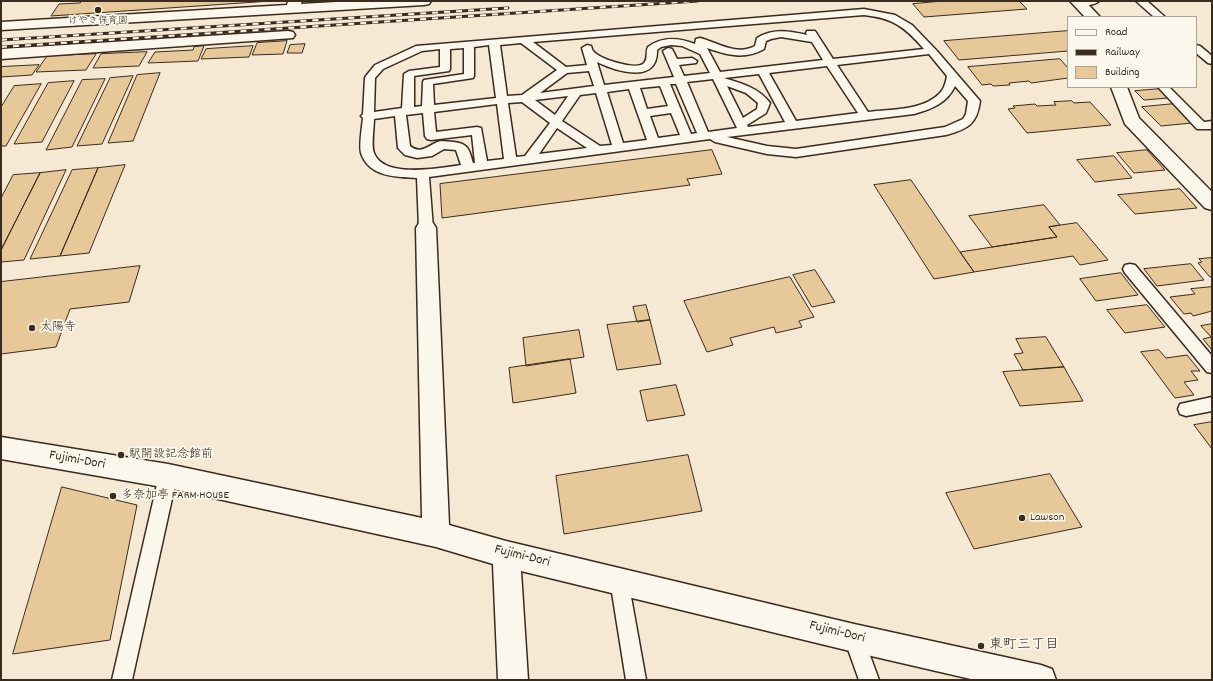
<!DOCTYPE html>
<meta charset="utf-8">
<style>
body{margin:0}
#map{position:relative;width:1213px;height:681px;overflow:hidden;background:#f5e9d3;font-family:Dekko,sans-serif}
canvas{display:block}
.frame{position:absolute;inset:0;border:2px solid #3b2a1e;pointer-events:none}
.legend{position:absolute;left:1067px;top:16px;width:130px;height:72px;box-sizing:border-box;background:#fbf7ec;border:1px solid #aea59a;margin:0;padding:5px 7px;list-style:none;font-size:12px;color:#3b2a1e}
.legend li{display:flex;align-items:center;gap:8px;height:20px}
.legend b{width:20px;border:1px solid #aea59a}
</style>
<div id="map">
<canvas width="1213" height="681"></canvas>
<div class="frame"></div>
<ul class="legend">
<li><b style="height:5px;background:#fbf7ec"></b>Road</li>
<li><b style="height:5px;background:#3b2a1e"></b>Railway</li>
<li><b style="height:11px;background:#e6c899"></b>Building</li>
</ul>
</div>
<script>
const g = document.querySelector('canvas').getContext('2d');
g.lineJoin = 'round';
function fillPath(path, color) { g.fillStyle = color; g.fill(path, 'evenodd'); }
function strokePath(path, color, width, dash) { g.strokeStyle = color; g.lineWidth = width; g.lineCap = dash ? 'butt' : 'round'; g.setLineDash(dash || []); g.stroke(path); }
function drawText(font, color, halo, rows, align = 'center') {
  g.font = font + ' Dekko,"Klee One",sans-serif'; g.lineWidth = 3.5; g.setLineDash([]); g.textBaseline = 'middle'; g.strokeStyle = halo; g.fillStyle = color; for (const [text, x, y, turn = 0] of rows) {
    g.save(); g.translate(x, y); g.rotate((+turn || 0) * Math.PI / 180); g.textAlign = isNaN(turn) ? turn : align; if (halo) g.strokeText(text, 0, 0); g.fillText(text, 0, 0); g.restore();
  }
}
const building = new Path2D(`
 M81,1H271L51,16L59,4L80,3Z
 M943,1H1019L1027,9L924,17L913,4Z
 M1068,31V51L959,60L944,41Z
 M287,41L283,54L252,55L257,43Z
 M305,44L302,53H287L290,45Z
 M204,46L198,61L148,63L155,52L193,50L194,47Z
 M253,46L249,57L201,59L206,49Z
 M147,52L139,66L93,68L101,54Z
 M96,54L86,70L36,72L47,56Z
 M1060,59L1068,68V78L1031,83L1029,81L1009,83L1010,85L993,86L991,84L982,85L968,67Z
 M39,65L32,75L1,77V67Z
 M160,73L133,141L108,143L137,75Z
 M133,76L102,144L77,146L110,78Z
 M105,79L72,147L46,150L82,80Z
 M74,81L42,142L14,144L48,83Z
 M41,84L6,146H1V107L14,86Z
 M1159,89L1168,98L1144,100L1135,91Z
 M1072,101L1074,103L1090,102L1111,125L1027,133L1008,109L1015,108L1013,106L1035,104L1037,106L1056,105L1054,102Z
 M1173,104L1192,123L1161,126L1142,107Z
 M712,150L722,174L687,179L690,185L442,218L440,184Z
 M1147,150L1165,170L1134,173L1117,153Z
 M1114,156L1132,178L1095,182L1077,160Z
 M125,165L89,253L60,256L98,168Z
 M98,168L60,256L30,259L72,170Z
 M66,170L24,260L1,262V250L40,173Z
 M40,173L1,250V198L13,175Z
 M911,180L960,252L974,272L934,279L874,185Z
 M1180,189L1197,208L1135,214L1118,195Z
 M1044,205L1060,225L1049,227L1057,237L992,247L969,216Z
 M1077,223L1108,260L1080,265L1073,256L974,272L960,252L1057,237L1049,227Z
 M1212,258V277H1210L1198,263L1202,262L1199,259Z
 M1191,264L1204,280L1157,286L1144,269Z
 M140,266L129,302L70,309L56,347L1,354V282Z
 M815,270L835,302L812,307L793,275Z
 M1121,273L1138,295L1096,301L1080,279Z
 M790,277L814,317L799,321L802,327L776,333L774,327L730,338L733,345L707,352L684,301Z
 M1212,287V311L1193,316L1191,313L1184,314L1170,297L1195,294L1191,289Z
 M646,305L650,320L637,322L633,307Z
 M1147,305L1165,327L1125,333L1107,310Z
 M650,320L661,364L617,370L607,325Z
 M1212,324V350L1203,339L1211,337L1201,326Z
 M579,330L584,357L526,366L523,338Z
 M1046,337L1064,367L1023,370L1014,354L1023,353L1016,339Z
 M1159,350L1166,358L1187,355L1200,371H1191L1198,380L1184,382L1194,395L1175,398L1141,352Z
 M570,359L576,393L513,403L509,368Z
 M1064,367L1083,401L1020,406L1003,372Z
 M676,385L685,415L647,421L640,391Z
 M1212,422V449L1194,425Z
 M688,455L702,511L564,534L556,476Z
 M1050,474L1082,527L974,549L946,493Z
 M62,487L137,505L110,640L13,654Z`);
fillPath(building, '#e6c899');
strokePath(building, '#3b2a1e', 1);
const lane = new Path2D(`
 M1074,1H1099C1094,6 1081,6 1075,4Z
 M1136,1H1147L1165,17H1154Z
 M864,9L895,15L912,25L937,51L980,101C977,124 968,129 946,135L796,157L767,154L715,142L710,139L429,177L433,228L431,231L426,233L421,231L419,228L417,178C396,177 369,177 361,153C359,145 362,127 363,118L361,116L363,114L365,78L366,76L375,65L416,46ZM864,15C893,18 905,27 924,49L833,59L815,31H807L806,33L807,35C790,31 773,28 757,38L755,46C736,56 719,43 700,38L696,39L695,44C679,38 663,36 648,47C645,52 649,59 643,64C634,70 599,59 593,51C592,50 592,48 591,46L587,45L582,48L587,65L566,67L533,42ZM781,37L812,42L823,60L720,72L707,48C727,55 745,60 764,49L766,41L771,39ZM521,43L557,70L522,95L507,96L500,45ZM489,45L496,98L434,105L433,84L473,78L474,76V47ZM671,45L682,46L700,54L710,73L684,76L679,65L696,63L697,61L692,58L677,59L672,49L668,48L663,51L674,77L604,85L597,62C615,71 658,85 657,50L661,47ZM464,48V74L424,80L423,82L422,106L414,107V76L449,71L450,69V49ZM440,49V67L409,71L404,74L402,108L374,112L375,78L383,69L422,51ZM929,54L947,76C946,82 944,89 940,93C923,111 890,109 868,112L837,65ZM827,66L858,113L796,121L769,73ZM589,71L594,86L540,93L567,73ZM759,74L785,122L748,127L747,125L766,113L770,103C759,88 741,83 724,78ZM713,79L737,128L708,132L687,82ZM670,84H676L697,133L691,134ZM660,86L668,106L647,109L640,88ZM727,86L746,93L758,103L757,109L743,118ZM955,86L968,101L966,114L963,119L945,127L796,149L767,146L727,137L914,114C932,109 947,103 955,86ZM629,89L647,140L623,143L607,92ZM596,93L612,145L600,146L562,121L580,95ZM568,96L555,115L535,100ZM522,102L550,123L525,156L516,157L508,103ZM497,104L504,159L487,161L481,128L477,127L436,132L434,112ZM423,113L425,136L427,139L431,140L472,135L475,163H473C469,150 469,144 454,142C450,142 445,141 441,141C430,143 422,156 410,146L406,115ZM671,113L680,135L658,138L650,116ZM395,116L398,148L405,155L417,158L432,156L444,149L456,150L461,165C439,168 384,179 374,153C371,146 374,127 374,119ZM557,128L587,148L539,154Z
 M1196,45L1200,46L1212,56V64L1208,63L1196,53Z
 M1158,87H1169L1204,122L1212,121V129H1197Z
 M1130,264L1135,265L1212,356V373L1207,372L1125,273L1123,269L1125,265Z
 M1212,397V411L1186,416L1180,414L1178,409L1180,404Z
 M168,468L174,470L177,476L132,680H112L159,476L162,470Z
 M619,571L626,573L628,580L646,680H626L610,580L612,573Z
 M854,628L861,631L879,680H859L844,638L847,631Z`);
const street = new Path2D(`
 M288,1H302L301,4L354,1H431L429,4L424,5L1,30V22L287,5Z
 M1070,1H1085L1100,17H1085Z
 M288,31L293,32L295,35L293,38L1,59V49Z
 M1111,87H1127L1139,118L1212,192V210L1205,208L1125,124Z
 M426,221L433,223L436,228L449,525L506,541L854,624L1041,665L1052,669L1056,680H975L854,652L521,571L528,680H498L493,564L436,547L168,488L1,459V437L168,464L422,518L416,228L419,223Z`);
strokePath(lane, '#3b2a1e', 3);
strokePath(street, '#3b2a1e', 3);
fillPath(lane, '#fbf7ec');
fillPath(street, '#fbf7ec');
const rail = new Path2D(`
 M1,40L508,8
 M1,47L698,1`);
strokePath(rail, '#3b2a1e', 3);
strokePath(rail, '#fbf7ec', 2, [6]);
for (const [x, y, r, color] of [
 [98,10,4,"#3b2a1e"],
 [32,328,4,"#3b2a1e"],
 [121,455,4,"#3b2a1e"],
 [113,496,4,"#3b2a1e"],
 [1022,518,4,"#3b2a1e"],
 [981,646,4,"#3b2a1e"]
]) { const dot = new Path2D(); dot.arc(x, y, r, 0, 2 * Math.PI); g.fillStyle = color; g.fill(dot); strokePath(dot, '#fbf7ec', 1.5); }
drawText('10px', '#3b2a1e', '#fbf7ec', [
 ["けやき保育園",98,22]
]);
drawText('12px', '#3b2a1e', '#fbf7ec', [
 ["太陽寺",40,328],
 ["駅開設記念館前",129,455],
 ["多奈加亭 FARM HOUSE",121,496],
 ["Lawson",1030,518]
], 'left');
drawText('14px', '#3b2a1e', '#fbf7ec', [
 ["Fujimi-Dori",77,461,10],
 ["Fujimi-Dori",522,557,14],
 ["Fujimi-Dori",837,633,14]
]);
drawText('14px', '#3b2a1e', '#fbf7ec', [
 ["東町三丁目",989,646]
], 'left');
</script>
